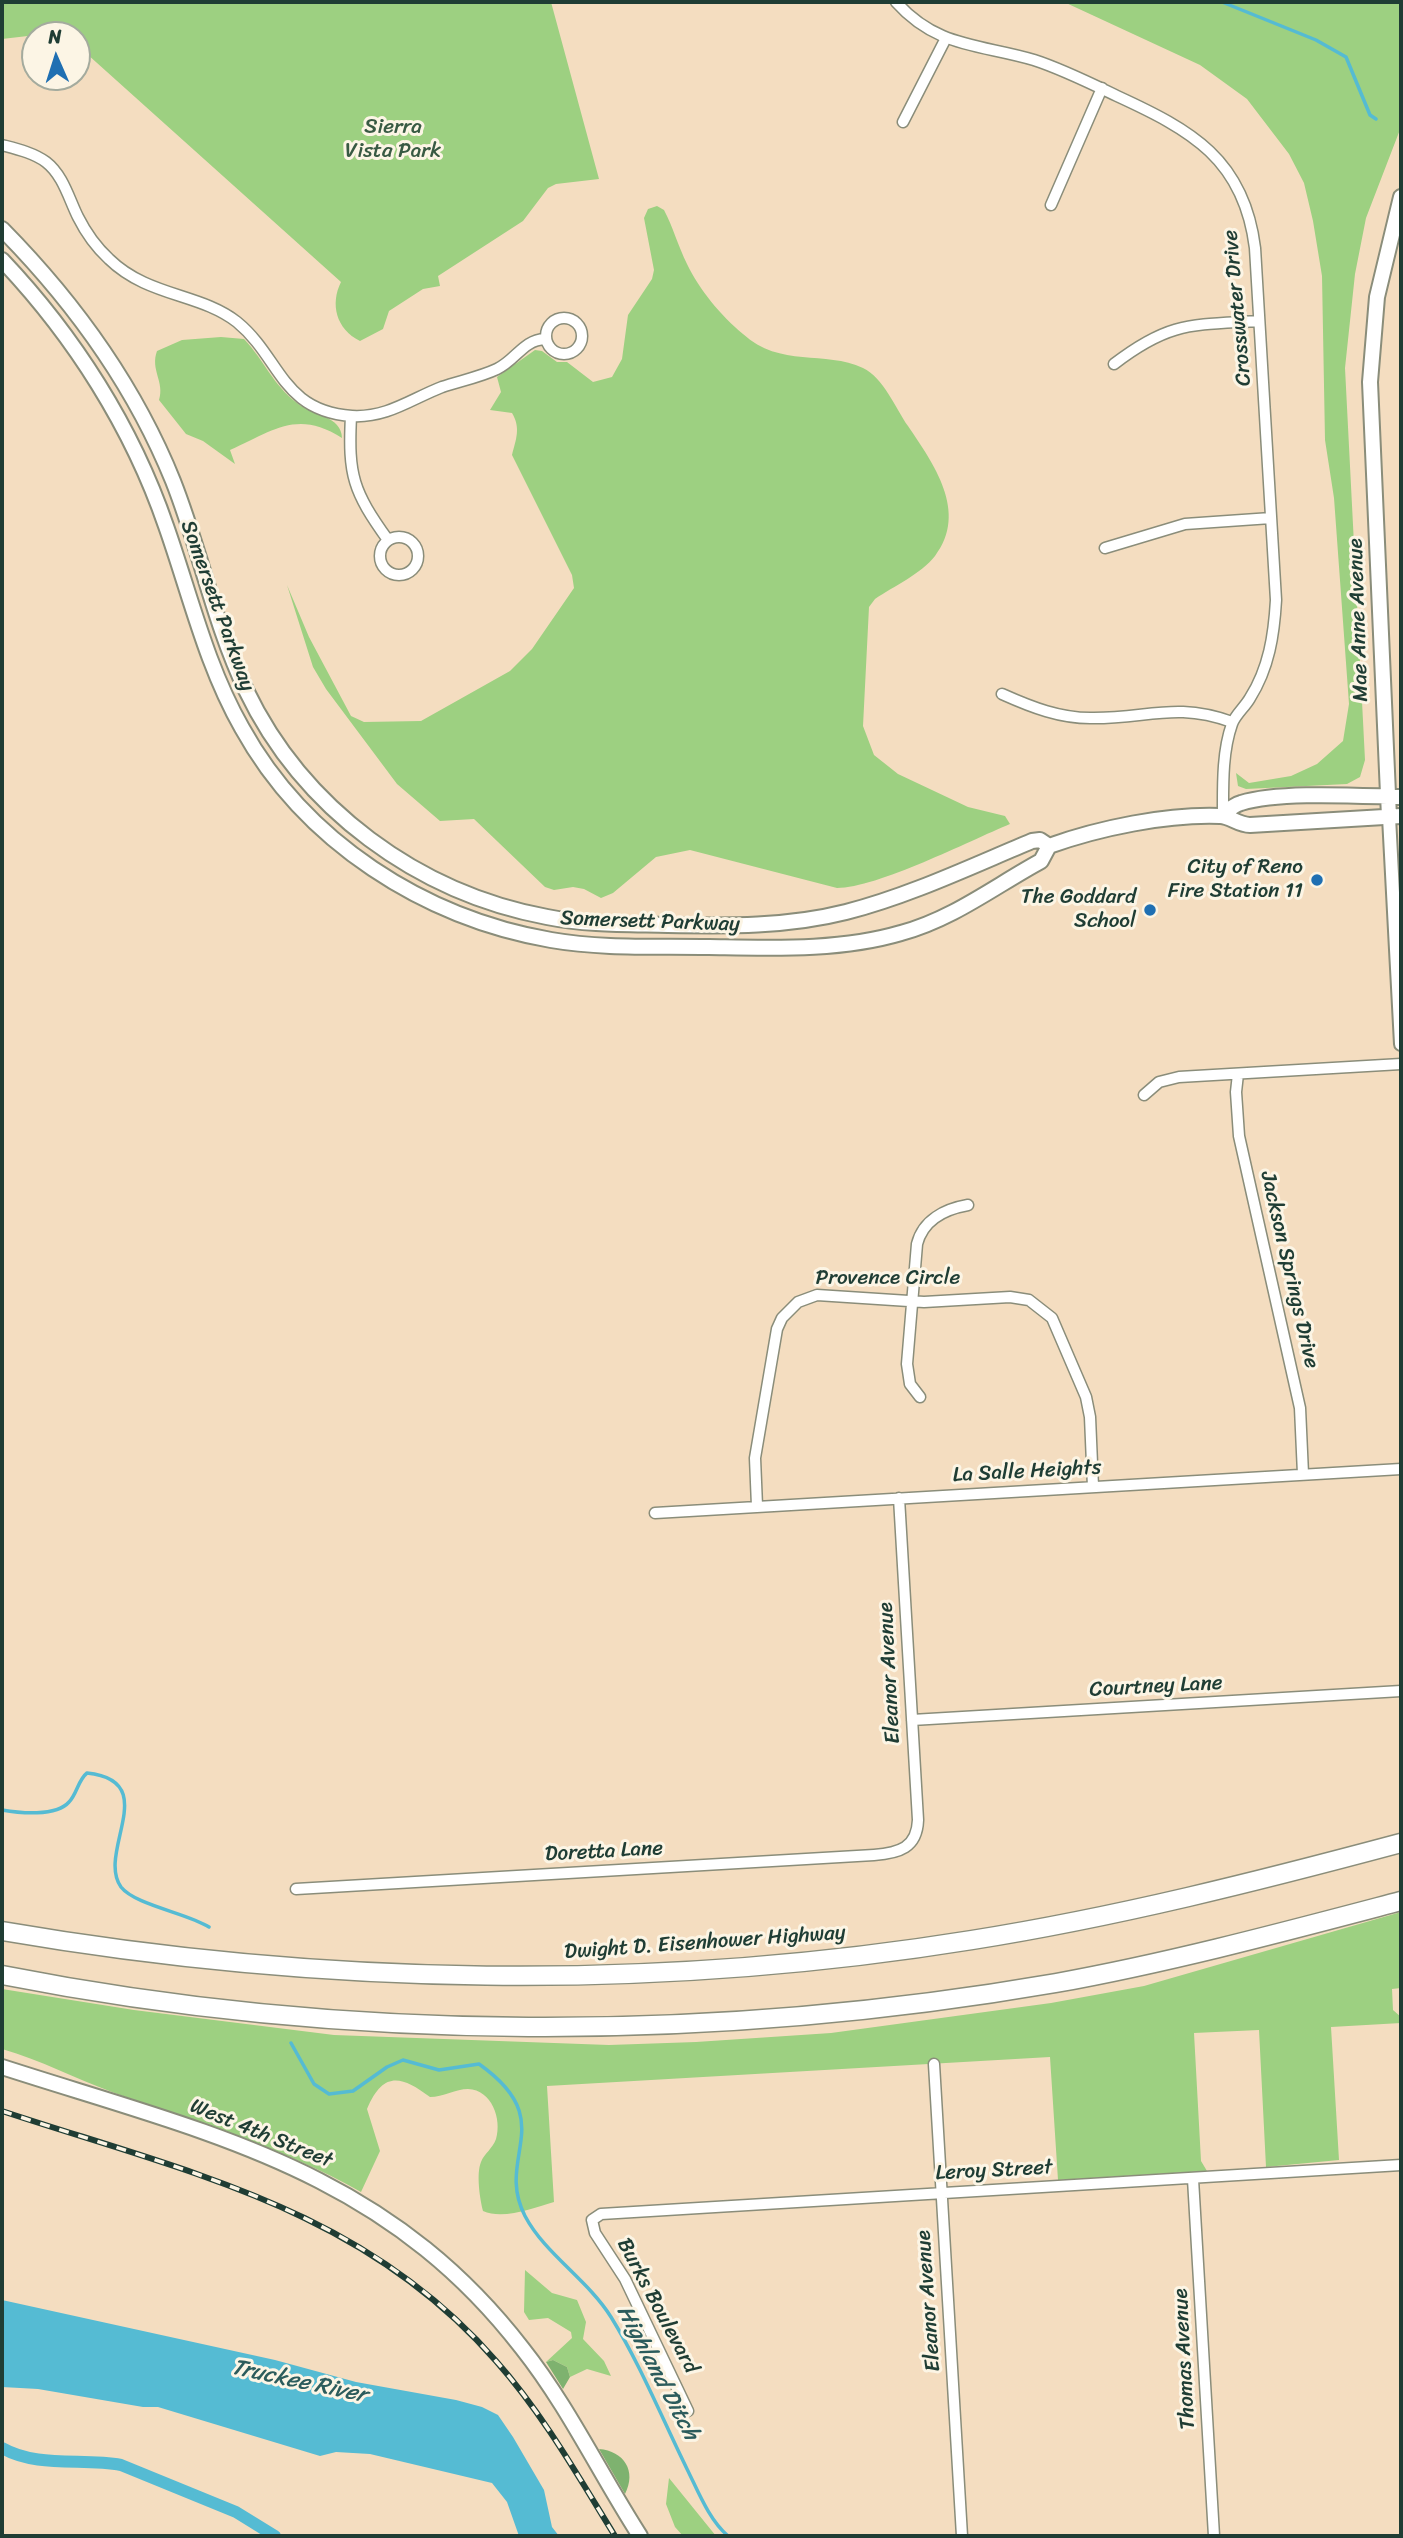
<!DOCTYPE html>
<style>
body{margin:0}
#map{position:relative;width:1403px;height:2538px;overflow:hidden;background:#f4ddc0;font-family:Sriracha,sans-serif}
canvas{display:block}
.frame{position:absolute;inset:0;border:4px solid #1f3d34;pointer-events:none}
.north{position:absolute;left:21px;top:21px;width:70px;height:70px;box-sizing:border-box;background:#fcf5e5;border:2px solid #a4ab9e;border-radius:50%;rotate:357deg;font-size:19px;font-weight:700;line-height:28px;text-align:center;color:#1f3d34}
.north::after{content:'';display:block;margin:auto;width:24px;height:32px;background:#1f6fb2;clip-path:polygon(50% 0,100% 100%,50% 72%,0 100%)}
</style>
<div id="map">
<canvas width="1403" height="2538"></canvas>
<div class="frame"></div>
<div class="north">N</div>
</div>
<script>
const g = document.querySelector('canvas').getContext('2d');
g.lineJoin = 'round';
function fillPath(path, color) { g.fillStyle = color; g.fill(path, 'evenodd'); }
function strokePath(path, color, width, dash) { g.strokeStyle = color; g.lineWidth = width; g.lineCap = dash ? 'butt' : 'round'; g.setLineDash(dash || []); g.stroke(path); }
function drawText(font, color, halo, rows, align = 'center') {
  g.font = font + ' Sriracha,sans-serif'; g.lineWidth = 6; g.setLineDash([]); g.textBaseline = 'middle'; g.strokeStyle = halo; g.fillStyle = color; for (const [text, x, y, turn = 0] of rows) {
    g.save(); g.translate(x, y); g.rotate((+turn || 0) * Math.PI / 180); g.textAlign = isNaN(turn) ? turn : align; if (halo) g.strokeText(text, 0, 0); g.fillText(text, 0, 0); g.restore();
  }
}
fillPath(new Path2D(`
 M2,2H551L599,179L556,184L548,188L523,221L438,276L440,286L423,289L389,311L383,329L360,341C336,329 330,304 341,282L77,45V35L62,32L2,39Z
 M1064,2H1401V127L1366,218L1355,274L1345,368L1365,760L1360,777L1347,784L1246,789L1238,786L1236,773L1249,783L1291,776L1317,764L1343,741L1349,704L1334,498L1325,440L1322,276L1313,221L1304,183L1289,154L1247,99L1200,65Z
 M657,206L664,210C673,227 678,246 687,264C699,289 721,316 743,334C780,368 825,350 863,368C883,377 896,409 908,426C933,463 969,512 935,556C921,574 894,586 875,599L869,607L863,726L874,755L898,774L968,807L1005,816L1010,824C969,841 877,888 837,888L690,850L656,857L613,893L601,898L584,889L573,887L554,890L545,887L474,819L440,821L397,784L326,689L313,667L287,585L309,637L351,716L364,722L421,721L510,671L532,649L574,588L572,575L512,455C516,439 521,428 512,413L490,410L501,392L497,377L535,350L542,351L557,362H567L593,382L612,377L622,359L628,315L652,279L654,270L644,218L648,209Z
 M221,337L244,339C264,360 273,385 297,403C312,415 342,416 342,438C297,409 273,431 230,450L235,464L203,441L186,434L159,400C165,382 150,370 157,351L182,340Z
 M1401,1912V1988L1392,1989L1393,2010L1401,2017V2023L1331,2027L1339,2160L1266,2167L1259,2030L1194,2033L1201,2161L1207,2171L1058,2180L1050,2057L547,2086L554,2202C534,2208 503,2220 483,2211C480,2199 476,2174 481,2162C484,2154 493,2148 496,2139C502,2119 492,2090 468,2089C456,2089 443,2097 430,2097C401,2075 383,2071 367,2109L380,2151L361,2192C282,2147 197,2123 112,2092C74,2078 41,2060 2,2049V1989L134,2010L334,2035L609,2045L696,2042L831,2033L1051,2003L1144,1986Z
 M525,2270L552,2293L577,2300L586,2322L583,2339L604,2361L611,2376L587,2369L570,2377L567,2367L553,2360L546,2362L572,2338L571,2332L548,2318L529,2320L524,2312Z
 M669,2478L716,2536H683L675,2527L666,2504Z`), '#9dd081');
fillPath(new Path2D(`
 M553,2360L567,2367L570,2377L563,2389L546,2362Z
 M599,2449C624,2451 637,2471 625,2494Z`), '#7eb26f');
fillPath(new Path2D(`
 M2,2300L275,2360L356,2382L456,2400L482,2407L498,2415L513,2437L544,2490L552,2527L559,2536H519L507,2502L492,2483L370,2454L336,2452L320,2456L158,2407H143L38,2389L2,2387Z`), '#55bbd3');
strokePath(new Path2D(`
 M1222,2L1316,40L1346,57L1370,115L1376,119
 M2,1810C19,1813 56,1817 69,1802C77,1794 78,1780 87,1773C163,1781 96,1852 121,1887C135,1905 187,1913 209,1927
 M291,2043L314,2084L329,2094L353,2091L387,2067L403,2060L439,2070L479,2064C561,2122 494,2156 525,2216C545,2254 587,2279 611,2317C640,2364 662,2418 687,2469C698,2491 709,2520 728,2536`), '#55bbd3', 3.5);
strokePath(new Path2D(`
 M2,2448C37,2468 82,2458 121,2465L236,2512L275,2536`), '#55bbd3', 12);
const minor = new Path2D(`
 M896,2C937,48 980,44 1034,60C1062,69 1090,83 1117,96C1191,130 1244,159 1255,248L1276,600C1274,635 1269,668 1250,698C1245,707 1235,715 1232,724C1222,752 1223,786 1223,816
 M903,122L946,38
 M2,145C17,149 34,153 46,162C63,175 69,199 78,217C86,233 96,247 109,259C148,297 200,293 237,322C281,358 281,411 352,416C387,418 411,399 442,387C460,381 480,377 497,369C516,360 523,340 545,339
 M1051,205L1102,88
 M546 336a18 18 0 1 1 36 0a18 18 0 1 1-36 0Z
 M1114,364C1170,321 1192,325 1259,321
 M351,416C348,476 353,491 388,540
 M380 556a19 19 0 1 1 38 0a19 19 0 1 1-38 0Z
 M1105,548L1185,524L1271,518
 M1002,694C1031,707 1061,719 1094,718C1149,718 1176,702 1232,722
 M1238,1074L1236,1092L1239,1136L1300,1408L1303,1474
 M1144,1095L1159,1082L1179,1077L1401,1064
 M920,1397L910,1384L907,1364L917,1244C923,1220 945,1209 968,1205
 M757,1506L755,1458L777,1329L782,1318L798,1302L817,1295L924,1302L1010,1297L1029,1300L1052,1318L1086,1397L1090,1417L1093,1487
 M655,1513L1401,1469
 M912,1720L1401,1691
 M296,1889L874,1855C899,1853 917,1848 918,1820L899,1498
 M934,2064L962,2536
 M1193,2179L1214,2536
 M688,2411L625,2279L595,2233L592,2220L601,2214L1401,2165`);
const tertiary = new Path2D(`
 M1389,817L1401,1044`);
const secondary = new Path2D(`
 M2,229C73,301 135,387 173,481C200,549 214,623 246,690C303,809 418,893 547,917C587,925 628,924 668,925C728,926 787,927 846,912C909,896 972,866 1032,841L1040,840L1049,846
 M2,260C74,336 132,427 166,526C190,594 206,665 242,728C305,842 424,918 551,940C603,949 657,946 709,947C772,948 840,951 901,933C953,919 995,886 1041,861L1049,846
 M1223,816C1229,810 1233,805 1241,803C1280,791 1359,796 1401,797
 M1389,817L1370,382L1377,297L1401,197
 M1049,846C1099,828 1167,814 1220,816C1230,816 1238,825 1250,825L1401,816
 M2,2067C206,2133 383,2168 522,2348C568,2406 600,2474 640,2536`);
const motorway = new Path2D(`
 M2,1931C322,1986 650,1992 972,1940C1117,1917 1259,1881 1401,1843
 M2,1975C347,2043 709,2043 1056,1983C1172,1962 1287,1931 1401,1901`);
strokePath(minor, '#8a8d7a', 13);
strokePath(tertiary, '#8a8d7a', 16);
strokePath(secondary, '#8a8d7a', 18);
strokePath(motorway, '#8a8d7a', 21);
strokePath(minor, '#fff', 10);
strokePath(tertiary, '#fff', 12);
strokePath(secondary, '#fff', 14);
strokePath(motorway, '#fff', 18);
const rail = new Path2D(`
 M2,2111C186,2172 363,2208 496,2361C543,2414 578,2476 615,2536`);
strokePath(rail, '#1f3d34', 6);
strokePath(rail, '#fcf5e5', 3.5, [10]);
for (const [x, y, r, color] of [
 [1317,880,7,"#1f6fb2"],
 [1150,910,7,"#1f6fb2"]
]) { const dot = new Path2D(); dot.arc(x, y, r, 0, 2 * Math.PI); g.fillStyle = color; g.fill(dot); strokePath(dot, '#fcf5e5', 2.5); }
drawText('21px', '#385a43', '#fcf5e5', [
 ["Sierra",393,128],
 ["Vista Park",393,152]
]);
drawText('21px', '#1f3d34', '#fcf5e5', [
 ["Crosswater Drive",1238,308,-95],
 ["Somersett Parkway",217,606,70],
 ["Mae Anne Avenue",1359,620,-92],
 ["Somersett Parkway",650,922,2],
 ["Jackson Springs Drive",1289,1270,77],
 ["Provence Circle",888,1279],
 ["La Salle Heights",1027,1472,-3],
 ["Eleanor Avenue",890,1673,-93],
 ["Courtney Lane",1156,1687,-3],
 ["Doretta Lane",604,1852,-3],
 ["Dwight D. Eisenhower Highway",705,1943,-4],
 ["West 4th Street",261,2134,22],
 ["Leroy Street",994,2171,-3],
 ["Eleanor Avenue",929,2301,-94],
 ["Burks Boulevard",657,2306,62],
 ["Thomas Avenue",1185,2359,-93]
]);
drawText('21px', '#1f3d34', '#fcf5e5', [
 ["City of Reno",1303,868],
 ["Fire Station 11",1303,892],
 ["The Goddard",1136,898],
 ["School",1136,922]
], 'right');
drawText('italic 23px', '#2c5c5c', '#fcf5e5', [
 ["Highland Ditch",657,2373,62],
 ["Truckee River",299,2382,12]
]);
</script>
